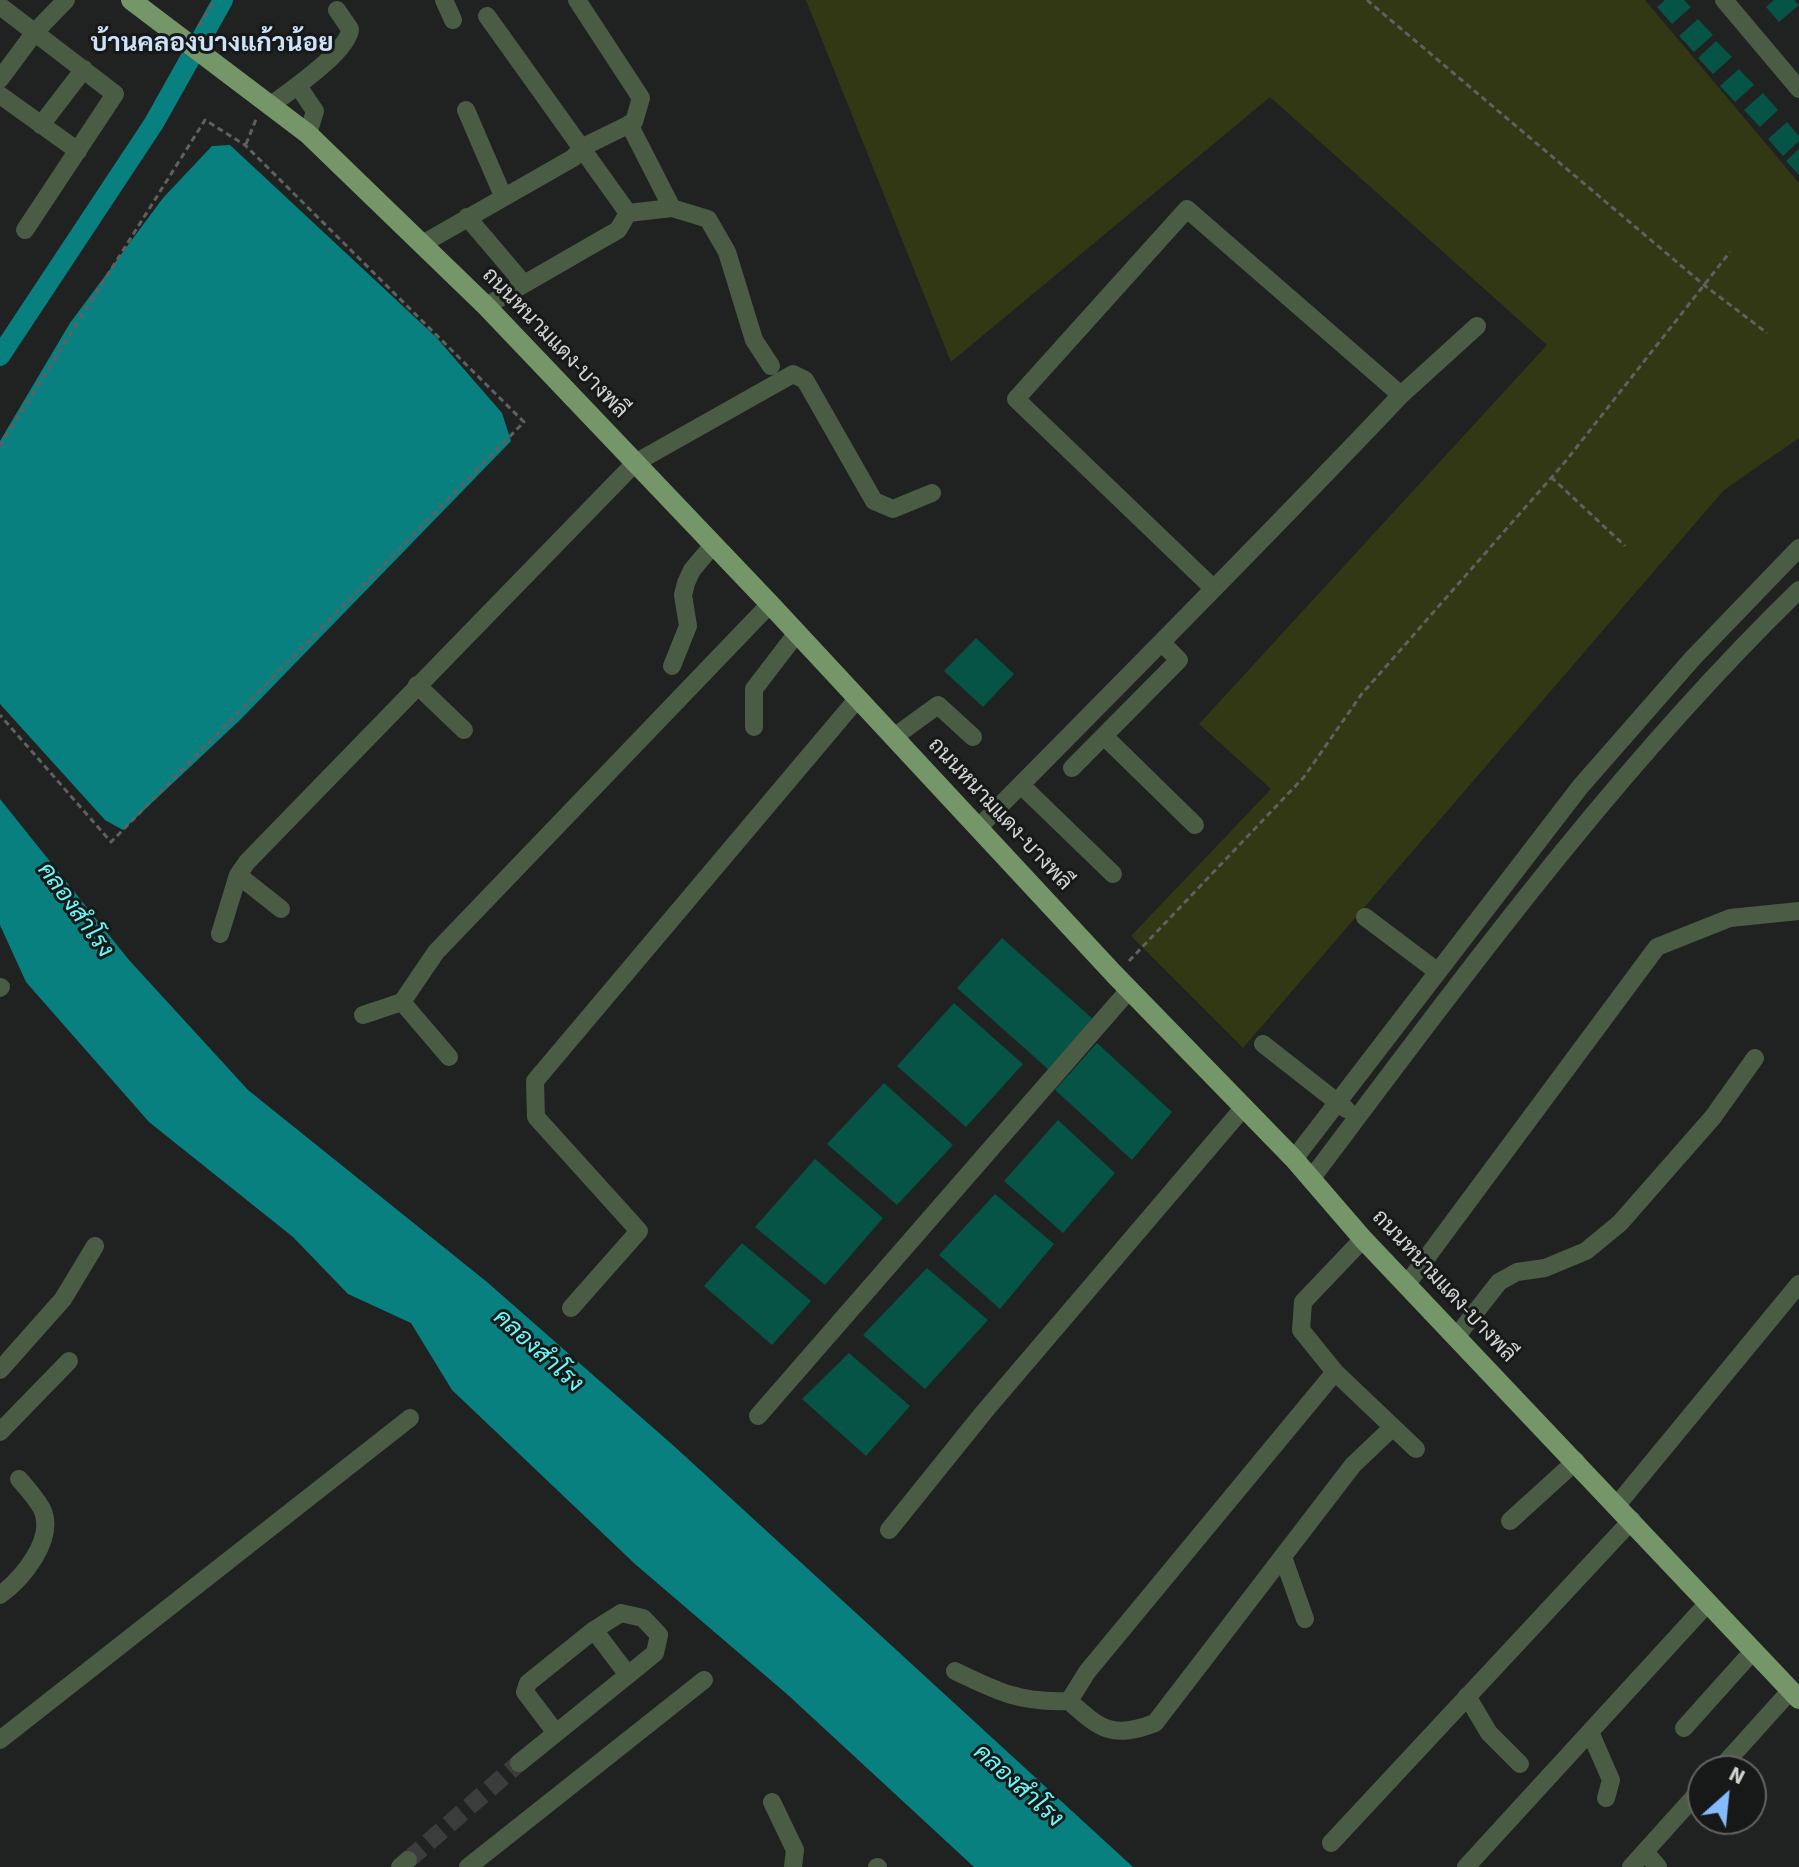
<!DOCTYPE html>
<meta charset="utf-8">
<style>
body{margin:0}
#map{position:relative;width:1799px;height:1867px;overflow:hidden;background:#1f2220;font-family:"Source Sans 3",sans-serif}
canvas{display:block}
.north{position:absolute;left:1687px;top:1755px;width:80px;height:80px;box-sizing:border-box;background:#161917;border:2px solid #626463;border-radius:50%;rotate:27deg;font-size:22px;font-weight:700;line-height:32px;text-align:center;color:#d3d5d4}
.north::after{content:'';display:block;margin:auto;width:28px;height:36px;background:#85bbfb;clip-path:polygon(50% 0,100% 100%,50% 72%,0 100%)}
</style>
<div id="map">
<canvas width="1799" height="1867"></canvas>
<div class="north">N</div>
</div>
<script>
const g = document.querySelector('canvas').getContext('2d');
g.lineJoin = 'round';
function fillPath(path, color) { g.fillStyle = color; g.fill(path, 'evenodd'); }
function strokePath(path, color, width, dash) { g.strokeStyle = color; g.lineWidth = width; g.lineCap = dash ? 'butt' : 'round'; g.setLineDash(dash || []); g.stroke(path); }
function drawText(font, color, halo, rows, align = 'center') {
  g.font = font + ' "Source Sans 3",Sarabun,sans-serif'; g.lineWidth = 6; g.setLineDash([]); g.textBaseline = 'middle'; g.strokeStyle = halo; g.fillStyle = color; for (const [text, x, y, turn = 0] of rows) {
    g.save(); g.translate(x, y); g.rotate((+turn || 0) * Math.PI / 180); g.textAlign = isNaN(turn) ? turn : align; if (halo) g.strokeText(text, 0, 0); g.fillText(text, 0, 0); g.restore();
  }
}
fillPath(new Path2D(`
 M806,0H1645L1799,183V438L1724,490L1243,1048L1131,936L1271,789L1199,724L1547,345L1270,97L951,362Z`), '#313813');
fillPath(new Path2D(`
 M230,145L436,337L502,413L511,441L241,719L123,830L105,820L0,704V441L70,323L163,198L212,146Z
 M0,799L129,960L248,1090L487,1282L675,1447L1133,1867H974L788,1695L635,1564L452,1390L411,1323L348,1294L293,1237L149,1122L26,982L0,925Z`), '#098080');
strokePath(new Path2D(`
 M0,356L154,123L223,0`), '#098080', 20);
fillPath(new Path2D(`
 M1665,0H1684L1691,7L1672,24L1657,7Z
 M1774,0H1794L1799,5L1779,22L1766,7Z
 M1698,19L1713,35L1694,52L1679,36Z
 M1716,41L1732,57L1713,74L1698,58Z
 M1739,69L1754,85L1735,102L1720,86Z
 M1763,93L1778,110L1760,127L1744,110Z
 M1787,122L1799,136V141L1783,156L1768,139Z
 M1799,149V175L1786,161Z
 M976,638L1014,674L983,707L944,671Z
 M1002,938L1094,1020L1049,1070L957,988Z
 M954,1003L1023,1064L966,1127L897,1066Z
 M1097,1043L1172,1112L1132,1160L1055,1090Z
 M884,1083L953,1145L897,1205L827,1144Z
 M1058,1120L1115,1173L1063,1233L1004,1181Z
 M815,1159L883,1218L825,1285L755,1227Z
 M995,1194L1054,1244L1000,1309L939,1255Z
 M742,1243L811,1301L772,1345L704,1286Z
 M927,1268L988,1320L925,1389L863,1335Z
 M849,1353L910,1406L866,1456L802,1399Z`), '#055446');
strokePath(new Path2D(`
 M408,1860L519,1763`), '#3a3d3b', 18, [18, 9]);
strokePath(new Path2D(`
 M1367,0L1704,285L1767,333
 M199,26L215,0
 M246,144L257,117
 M0,446L205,120L245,145L524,422L111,842L0,715
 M1551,477L1625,546
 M1129,961L1304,777L1361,695L1565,462L1730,252`), '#5f6160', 3, [6, 4]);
strokePath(new Path2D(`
 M444,0L453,20
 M1724,0L1799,89
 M0,6L115,94L25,230
 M487,16L628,213
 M0,79L35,32L66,0
 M298,86L315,111L308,134
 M0,95L78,151
 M271,105C290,91 349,51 350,29L337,10
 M466,110L503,196
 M629,124L672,208
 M41,125L84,69
 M467,217L524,284
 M424,243L573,158L583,147L634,122L641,98L577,0
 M486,306L618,230L628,213L672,208L708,219L727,252L754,340L771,366
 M1401,395L1477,326
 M672,666L688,626L683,595L686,583L692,570L713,545
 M417,685L464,730
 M754,727V689L797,633
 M1104,736L1195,825
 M894,737L938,705L973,737
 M1072,768L1179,660L1162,643
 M1021,785L1113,874
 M978,828C1120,684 1262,542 1401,395L1187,209L1016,399L1214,589
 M238,875L281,909
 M1365,917L1438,972
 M220,934L238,875L247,862L635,463L793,374L805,380L874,501L893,509L932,493
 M0,988L1,987
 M363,1015L402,1002
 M1263,1044L1346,1109
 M449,1057L402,1002L436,952L770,604
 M1294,1159L1580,787L1693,658L1799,548
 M1311,1179C1464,976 1616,768 1799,590
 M1363,1239L1303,1302L1301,1330L1335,1372L1416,1449
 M1407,1284L1657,947L1730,918L1799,911
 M571,1308L639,1231L536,1117L535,1081L858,698
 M1456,1337L1499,1282L1517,1272L1545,1268L1586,1251L1620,1223L1713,1117L1755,1058
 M0,1370L63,1299L95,1246
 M1335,1372L1087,1672L1069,1701C1101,1730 1113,1739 1155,1723L1353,1465L1393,1427
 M758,1416L1129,990
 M0,1432L69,1361
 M1617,1505L1799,1284
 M1510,1521L1576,1461
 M889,1530L984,1412L1244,1107
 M1283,1557L1305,1619
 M0,1595C22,1579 56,1539 42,1509C36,1498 27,1488 19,1479
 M955,1671C998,1692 1021,1703 1069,1701
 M1467,1696L1489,1733L1520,1764
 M1684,1728L1753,1651
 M1590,1732L1611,1780L1606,1798
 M556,1733L525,1692L528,1683L594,1630L621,1613L643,1618L659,1635L655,1653L628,1675
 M0,1740L410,1418
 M519,1763L628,1675L594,1630
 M1718,1771L1791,1690
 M772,1802L795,1850L793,1867
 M1331,1843L1632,1520
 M1645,1852L1658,1867
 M400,1867L408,1860
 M468,1867L704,1680
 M877,1867H878
 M1466,1867L1708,1603
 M1631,1867L1703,1787`), '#4b5c45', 18);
strokePath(new Path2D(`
 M131,0L308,134L486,306L770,604L1115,975L1294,1159L1363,1239L1799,1699`), '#749668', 20);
drawText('22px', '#d3d5d4', '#161917', [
 ["ถนนหนามแดง-บางพลี",554,344,46],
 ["ถนนหนามแดง-บางพลี",999,815,47],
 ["ถนนหนามแดง-บางพลี",1443,1287,47]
]);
drawText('italic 24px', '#6bf8f8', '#161917', [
 ["คลองสำโรง",74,911,54],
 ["คลองสำโรง",537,1352,42],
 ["คลองสำโรง",1017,1787,42]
]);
drawText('bold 26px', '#cee2fa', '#161917', [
 ["บ้านคลองบางแก้วน้อย",212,45]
]);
</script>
